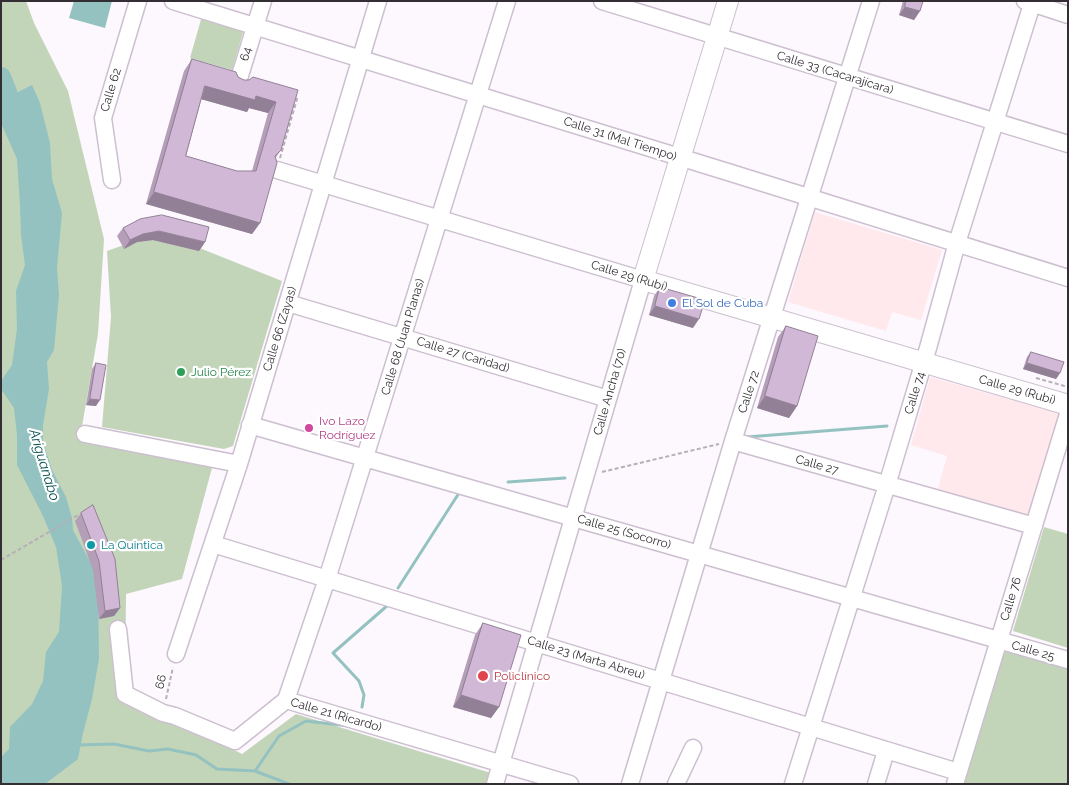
<!DOCTYPE html>
<meta charset="utf-8">
<style>
body{margin:0}
#map{position:relative;width:1069px;height:785px;overflow:hidden;background:#fdf7fe;font-family:Raleway,sans-serif}
canvas{display:block}
.frame{position:absolute;inset:0;border:2px solid #332e34;pointer-events:none}
</style>
<div id="map">
<canvas width="1069" height="785"></canvas>
<div class="frame"></div>
</div>
<script>
const g = document.querySelector('canvas').getContext('2d');
g.lineJoin = 'round';
function fillPath(path, color) { g.fillStyle = color; g.fill(path, 'evenodd'); }
function strokePath(path, color, width, dash) { g.strokeStyle = color; g.lineWidth = width; g.lineCap = dash ? 'butt' : 'round'; g.setLineDash(dash || []); g.stroke(path); }
function drawText(font, color, halo, rows, align = 'center') {
  g.font = font + ' Raleway,sans-serif'; g.lineWidth = 4.5; g.setLineDash([]); g.textBaseline = 'middle'; g.strokeStyle = halo; g.fillStyle = color; for (const [text, x, y, turn = 0] of rows) {
    g.save(); g.translate(x, y); g.rotate((+turn || 0) * Math.PI / 180); g.textAlign = isNaN(turn) ? turn : align; if (halo) g.strokeText(text, 0, 0); g.fillText(text, 0, 0); g.restore();
  }
}
fillPath(new Path2D(`
 M815,212L942,250L921,320L892,312L886,331L788,302Z
 M930,377L1062,414L1033,519L937,492L947,456L911,445Z`), '#ffe9ed');
fillPath(new Path2D(`
 M1,1H26L34,23L68,91L104,239L98,334L80,438L212,468L182,579L126,594L125,694L242,754L296,714L491,773L488,784H1Z
 M202,16L244,29L232,70L190,58Z
 M149,236L197,247L282,281L233,446L224,449L102,427L111,317L107,251Z
 M1044,527L1068,534V648L1013,631Z
 M1002,647L1068,667V784H962Z`), '#c3d5b9');
fillPath(new Path2D(`
 M74,1H112L105,28L69,18Z
 M32,85L40,103L50,143L52,179L62,213L57,268L59,295L54,350L47,362L49,389L43,425V442L52,470L66,497L72,518L73,530L98,576L99,659L92,699L83,733L78,759L45,784H1V757L9,749L10,727L32,704L43,681L46,652L59,632L62,586L56,547L43,516L17,465V435L14,408L1,389V381L12,365L17,329L16,291L25,265L21,235L20,206L17,159L1,123V101Z`), '#93c2c1');
strokePath(new Path2D(`
 M747,437L887,426
 M508,482L565,478
 M398,588L459,493
 M362,707L364,695L359,681L333,653L388,605
 M80,745L114,744L149,751L168,749L196,755L217,769L255,771L289,784
 M255,771L279,736L306,721L349,726`), '#93c2c1', 3);
strokePath(new Path2D(`
 M1,77L19,123`), '#93c2c1', 20);
const minor = new Path2D(`
 M173,1C471,92 770,185 1068,278
 M602,1L1068,144
 M1025,1L1068,15
 M238,82L263,1
 M277,170L643,280L495,784
 M112,180L103,118L138,1
 M288,303L608,399
 M250,425L1068,660
 M85,434L239,464
 M733,441L1034,526
 M213,544L958,772
 M118,629L125,694L163,713L175,716L235,741L286,700L570,784
 M176,654L239,464L378,1
 M286,700L327,579L507,1
 M630,784L733,441L871,1
 M676,784L693,748
 M793,784L887,485L928,348L957,243L1033,1
 M876,784L886,751
 M955,784L1068,414`);
const major = new Path2D(`
 M728,1L643,280L1068,405`);
strokePath(minor, '#ccbfcf', 19);
strokePath(major, '#ccbfcf', 22);
strokePath(new Path2D(`
 M280,158L297,99L295,98
 M1036,378L1068,387
 M602,472L719,444
 M1,560L78,515
 M166,699L173,667`), '#b5afb6', 2, [4, 2.5]);
strokePath(minor, '#fff', 16);
strokePath(major, '#fff', 20);
fillPath(new Path2D(`
 M903,1H923L920,11L914,20L899,15Z
 M192,59L238,77L244,80L298,90L281,150L276,157L260,223L252,234L146,204L184,71ZM201,99L247,112L249,108L268,113L252,171H237L186,156Z
 M123,228L205,242L199,251L153,240L137,242L124,249L117,236Z
 M660,287L693,328L649,315L654,296Z
 M786,326L797,406L789,418L757,408L778,337Z
 M1031,352L1060,373L1056,379L1023,369L1027,357Z
 M96,363V406L86,405L92,369Z
 M81,513L120,608L114,616L99,619L93,570L75,521Z
 M483,623L499,707L491,718L453,707L475,635Z`), '#b49eb8');
fillPath(new Path2D(`
 M905,7L920,11L914,20L899,15Z
 M205,86L256,96L276,102L268,113L249,108L247,112L197,98Z
 M154,192L260,223L252,234L146,204Z
 M159,231L205,242L199,251L153,240L137,242L124,249L130,240L143,234Z
 M655,306L699,319L693,328L649,315Z
 M1027,363L1060,373L1056,379L1023,369Z
 M765,396L797,406L789,418L757,408Z
 M90,399L100,400L96,406L86,405Z
 M120,608L114,616L99,619L105,611Z
 M461,695L499,707L491,718L453,707Z`), '#928196');
const building = new Path2D(`
 M906,1H923L920,11L905,7Z
 M192,59L236,72L238,77L244,80H249L253,77L298,90L281,150L275,156L277,163L260,223L154,192ZM205,86L255,100L256,96L276,102L256,171H237L186,156Z
 M162,215L209,227L205,242L159,231L143,234L130,240L123,228L140,219Z
 M660,287L705,300L699,319L655,306Z
 M786,326L818,336L797,406L765,396Z
 M1031,352L1064,362L1060,373L1027,363Z
 M96,363L106,365L100,400L90,399Z
 M93,505L115,559L120,608L105,611L99,561L81,513Z
 M483,623L521,635L499,707L461,695Z`);
fillPath(building, '#d1b8d6');
strokePath(building, '#928196', 1);
for (const [x, y, r, color] of [
 [672,303,5,"#3f7fe0"],
 [181,372,5,"#2e9e5b"],
 [309,428,5,"#d1479c"],
 [91,545,5,"#0f9aa8"],
 [483,676,6,"#e0444e"]
]) { const dot = new Path2D(); dot.arc(x, y, r, 0, 2 * Math.PI); g.fillStyle = color; g.fill(dot); strokePath(dot, '#fff', 2); }
drawText('12px', '#332e34', '#fff', [
 ["64",246,54,-73],
 ["Calle 33 (Cacarajícara)",835,73,17],
 ["Calle 62",111,90,-73],
 ["Calle 31 (Mal Tiempo)",620,139,18],
 ["Calle 29 (Rubí)",629,276,17],
 ["Calle 66 (Zayas)",280,329,-73],
 ["Calle 68 (Juan Planas)",403,337,-73],
 ["Calle 27 (Caridad)",463,355,17],
 ["Calle 29 (Rubí)",1017,390,16],
 ["Calle Ancha (70)",610,392,-74],
 ["Calle 72",749,392,-72],
 ["Calle 74",915,393,-73],
 ["Calle 27",817,465,16],
 ["Calle 25 (Socorro)",624,532,16],
 ["Calle 76",1011,599,-73],
 ["Calle 25",1033,651,16],
 ["Calle 23 (Marta Abreu)",586,658,17],
 ["66",161,682,-77],
 ["Calle 21 (Ricardo)",336,715,16]
]);
drawText('12px', '#366cbe', '#fff', [
 ["El Sol de Cuba",682,303]
], 'left');
drawText('12px', '#27864d', '#fff', [
 ["Julio Pérez",191,372]
], 'left');
drawText('12px', '#b23c85', '#fff', [
 ["Ivo Lazo",319,421],
 ["Rodríguez",319,435]
], 'left');
drawText('12px', '#0d838f', '#fff', [
 ["La Quintica",101,545]
], 'left');
drawText('12px', '#be3a42', '#fff', [
 ["Policlínico",494,676]
], 'left');
drawText('italic 14px', '#034c4c', '#fff', [
 ["Ariguanabo",44,465,73]
]);
</script>
